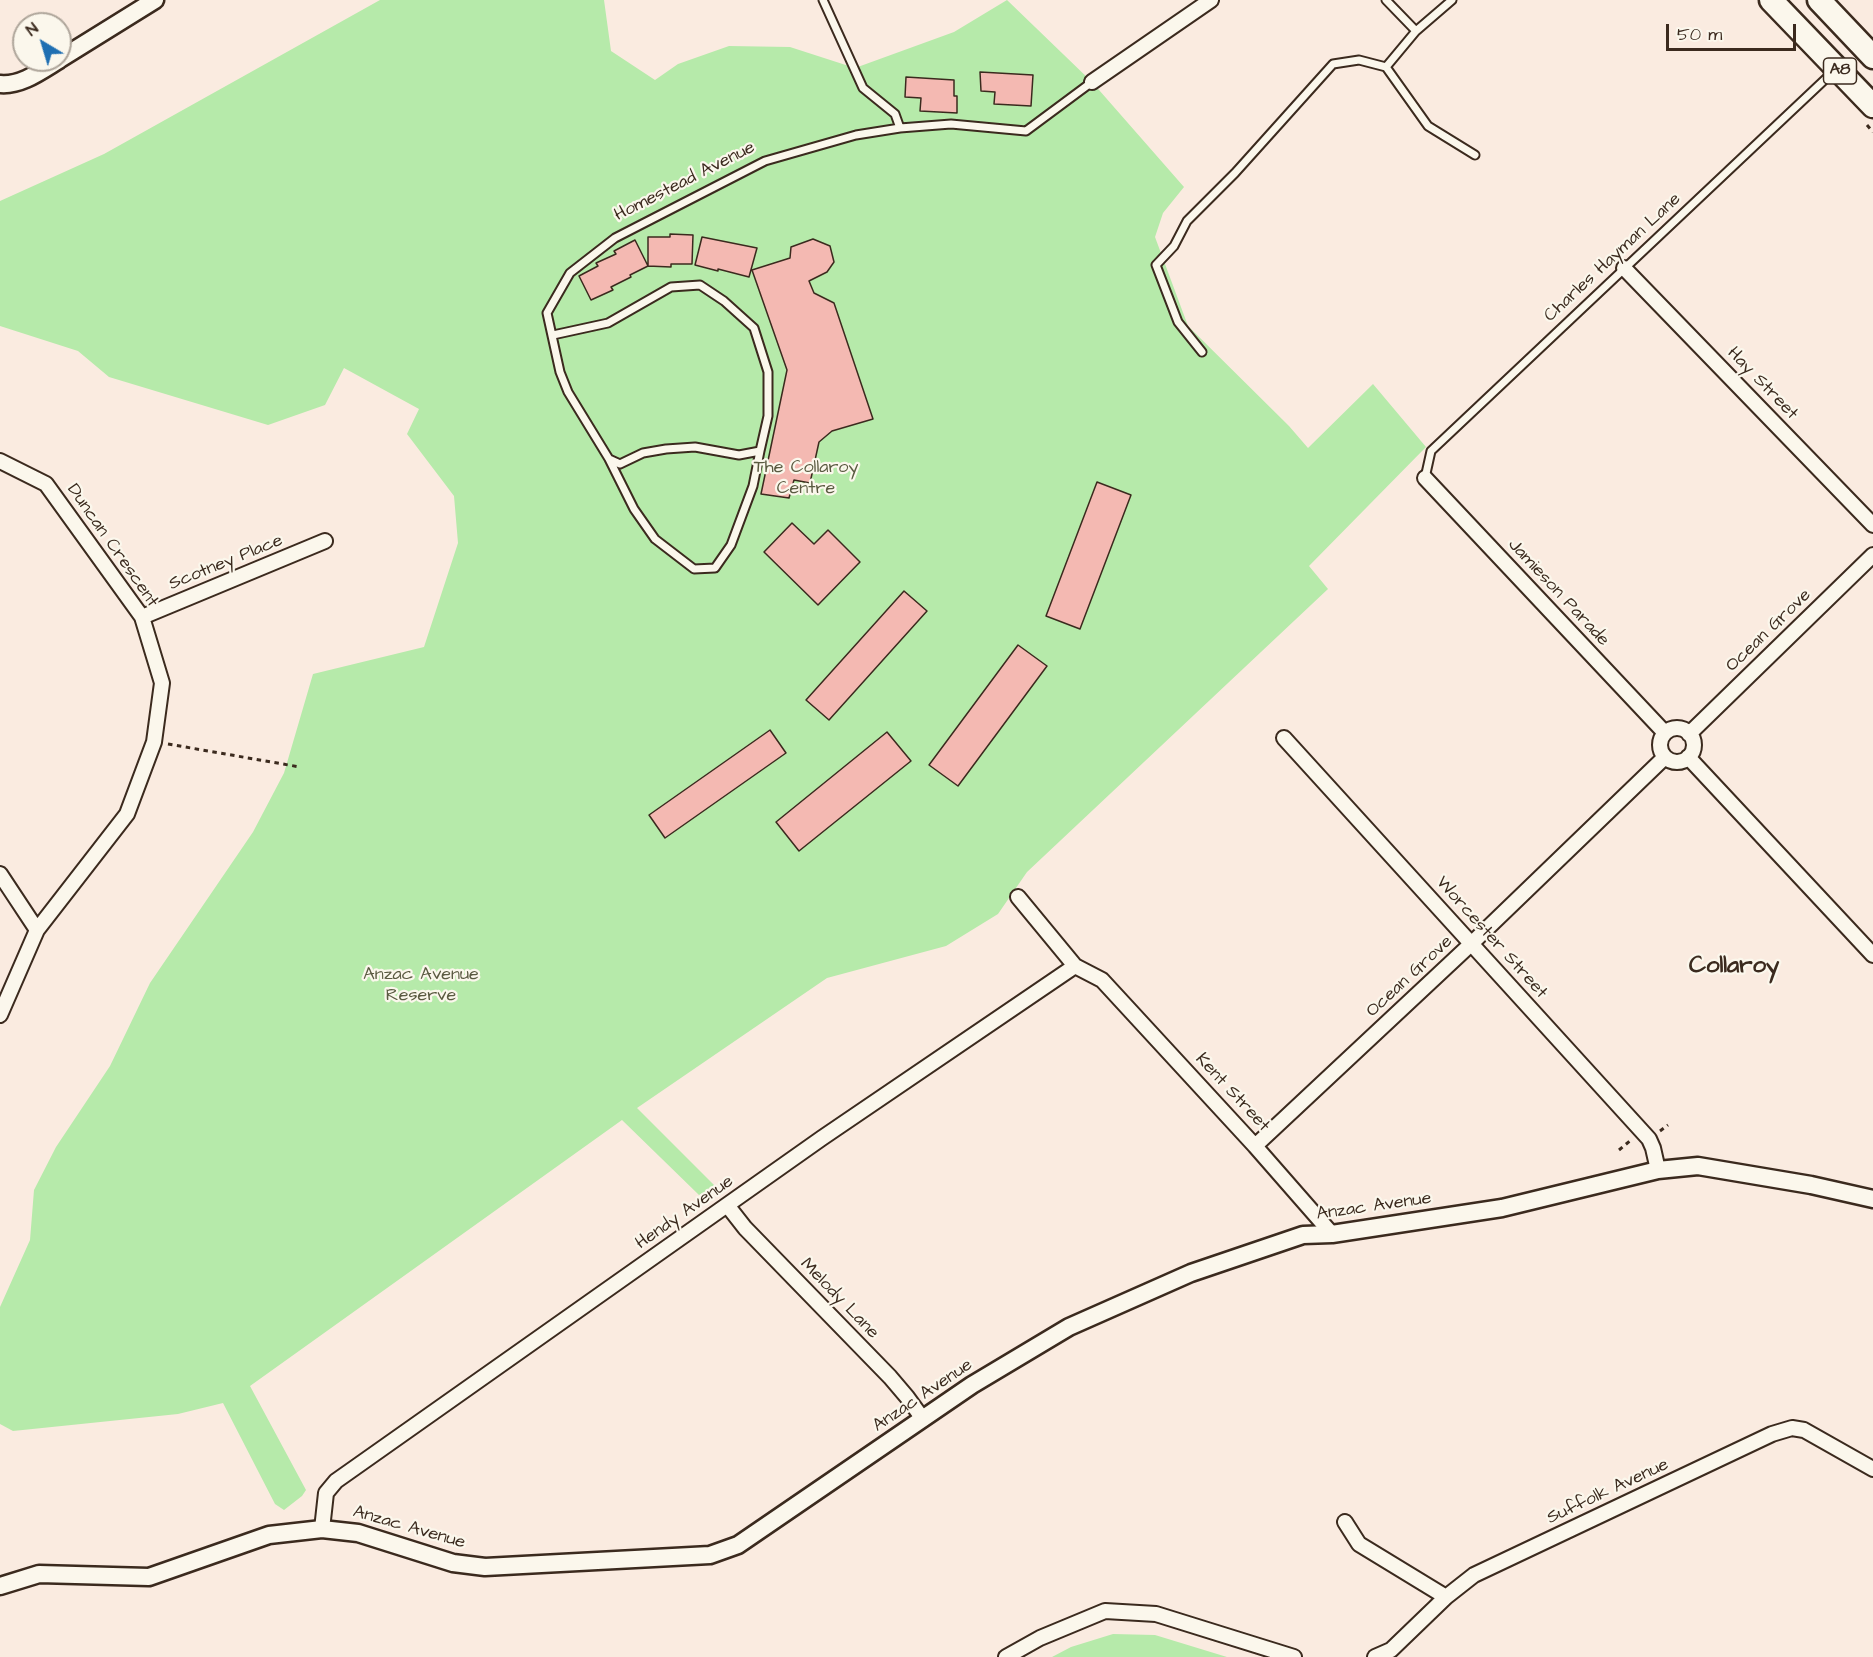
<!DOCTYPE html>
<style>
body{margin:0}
#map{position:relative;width:1873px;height:1657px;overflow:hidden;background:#faebe0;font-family:"Architects Daughter",sans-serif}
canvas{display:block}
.north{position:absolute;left:12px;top:12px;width:60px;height:60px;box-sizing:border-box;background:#fbf7ec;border:2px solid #aea59a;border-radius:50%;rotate:322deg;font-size:16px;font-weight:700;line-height:24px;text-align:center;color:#3b2a1e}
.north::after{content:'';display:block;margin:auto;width:21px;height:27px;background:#1f6fb2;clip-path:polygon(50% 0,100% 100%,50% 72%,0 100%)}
.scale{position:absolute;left:1666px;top:24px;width:130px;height:27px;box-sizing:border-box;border:3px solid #3b2a1e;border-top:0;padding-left:8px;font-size:18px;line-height:21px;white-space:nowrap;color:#3b2a1e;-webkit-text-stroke:4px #fbf7ec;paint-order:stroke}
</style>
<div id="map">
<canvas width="1873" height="1657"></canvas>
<div class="north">N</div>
<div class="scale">50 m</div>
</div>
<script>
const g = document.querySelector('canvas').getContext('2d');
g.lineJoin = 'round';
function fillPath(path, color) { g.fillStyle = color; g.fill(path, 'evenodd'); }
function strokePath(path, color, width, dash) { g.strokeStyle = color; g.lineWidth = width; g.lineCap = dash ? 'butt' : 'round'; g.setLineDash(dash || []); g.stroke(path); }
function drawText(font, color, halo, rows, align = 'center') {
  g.font = font + ' "Architects Daughter",sans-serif'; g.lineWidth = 4.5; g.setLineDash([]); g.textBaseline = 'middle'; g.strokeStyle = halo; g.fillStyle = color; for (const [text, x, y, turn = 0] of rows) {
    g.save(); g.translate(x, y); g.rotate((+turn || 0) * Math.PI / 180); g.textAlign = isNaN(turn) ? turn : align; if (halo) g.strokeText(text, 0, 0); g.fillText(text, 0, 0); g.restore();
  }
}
fillPath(new Path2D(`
 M380,0H604L611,51L655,80L678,64L729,46L790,47L855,68L954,32L1007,0L1092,82L1184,187L1163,213L1155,237L1188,326L1289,426L1308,448L1373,384L1426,447L1309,566L1328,589L1027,872L998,914L946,946L827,978L637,1108L715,1186L699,1195L622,1120L250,1386L306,1490L302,1496L284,1510L275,1504L223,1403L178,1414L13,1431L0,1424V1307L30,1240L34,1190L56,1147L110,1066L150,983L253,832L284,773L313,674L424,647L458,543L454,496L407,434L419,409L344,368L325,405L268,425L109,377L78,351L0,326V201L104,154Z
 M1113,1634L1155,1635L1227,1657H1052L1071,1647Z`), '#b6eaaa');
const building = new Path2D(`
 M980,72L1033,75L1031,106L994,104L995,92L981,91Z
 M906,77L954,80V96H957V113L920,111L921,98L905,97Z
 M670,234L693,235L692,264H671V267L648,266V237H670Z
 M702,237L757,248L749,277L718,269V271L695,265Z
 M813,239L830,246L834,262L827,272L809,281L814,293L834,303L873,419L832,431L819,442L810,483L794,480L789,498L761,494L787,370L752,270L790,258L791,247Z
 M635,240L648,266L630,275L631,277L611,287L613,290L591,300L579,276L598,266L596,263L616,254L614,251Z
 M1097,482L1131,495L1080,629L1046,616Z
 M792,523L814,544L828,530L860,562L818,605L764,552Z
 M904,591L927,611L829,720L806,700Z
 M1018,645L1047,666L958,786L929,765Z
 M770,730L786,753L665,838L649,815Z
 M887,732L911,761L799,851L776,822Z`);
fillPath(building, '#f4b9b2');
strokePath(building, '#3b2a1e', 1.5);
const service = new Path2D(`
 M823,0L863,88L895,114L900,128
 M1386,0L1416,31
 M1386,67L1428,126L1475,155
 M553,335L608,323L671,287L700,285L724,301L754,328L768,372V416L760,451L739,455L695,447L666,449L643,453L620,464L609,459L568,392L560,372L547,313L570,273L615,238L765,161L856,135L900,128L951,124L1026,131L1092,82
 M1202,352L1178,322L1156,265L1174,246L1187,221L1235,173L1333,64L1359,60L1386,67L1416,31L1452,0
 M609,459L634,509L655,539L694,569L715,568L731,545L753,486L760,451
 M1425,478L1431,451L1835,70`);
const minor = new Path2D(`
 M1092,82L1211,0
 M1624,268L1873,525
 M0,461L46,484L142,617L162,683L154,742L127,814L37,930
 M1425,478L1665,733
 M142,617L325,541
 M1660 745a17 17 0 1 1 34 0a17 17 0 1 1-34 0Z
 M1689,734L1873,555
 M1284,738L1649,1139L1653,1148L1658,1170
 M1688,757L1873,955
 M0,874L37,930L0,1015
 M1018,897L1075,966
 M1255,1146L1471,944L1665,757
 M727,1205L745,1228L890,1377L907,1397L923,1419
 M1345,1522L1359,1544L1446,1597
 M322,1529L326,1493L336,1481L822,1138L1075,966L1102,980L1255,1146L1332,1234
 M1006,1657L1040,1638L1105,1611L1156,1614L1294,1657
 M1375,1657L1391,1650L1446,1597L1474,1575L1772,1434L1792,1428L1804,1430L1873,1469`);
const tertiary = new Path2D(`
 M60,59L155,0
 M0,84C21,86 41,71 59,60
 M0,1586L39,1574L149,1577L269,1535L322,1529L358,1533L453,1563L485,1567L710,1555L738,1545L972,1385L1069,1327L1191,1273L1303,1235L1332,1234L1502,1208L1658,1170L1698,1166L1811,1185L1873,1199`);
const trunk = new Path2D(`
 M1771,0L1873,106
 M1819,0L1873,57`);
strokePath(service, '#3b2a1e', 11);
strokePath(minor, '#3b2a1e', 18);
strokePath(tertiary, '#3b2a1e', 21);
strokePath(trunk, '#3b2a1e', 27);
strokePath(new Path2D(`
 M1867,125L1873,132
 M168,744L300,767
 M1660,1131L1668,1125
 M1619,1150L1631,1140`), '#3b2a1e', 3, [4.5, 4.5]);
strokePath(service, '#fbf7ec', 7);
strokePath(minor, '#fbf7ec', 14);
strokePath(tertiary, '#fbf7ec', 16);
strokePath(trunk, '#fbf7ec', 22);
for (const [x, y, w] of [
 [1840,71,33]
]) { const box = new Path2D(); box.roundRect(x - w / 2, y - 13, w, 26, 4.5); g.fillStyle = '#fbf7ec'; g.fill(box); strokePath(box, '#3b2a1e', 1.5); }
drawText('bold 16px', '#3b2a1e', null, [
 ["A8",1840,71]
]);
drawText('18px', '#3b2a1e', '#fbf7ec', [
 ["Homestead Avenue",685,182,-27],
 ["Charles Hayman Lane",1613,258,-43],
 ["Hay Street",1762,384,46],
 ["Duncan Crescent",112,546,55],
 ["Scotney Place",226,563,-22],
 ["Jamieson Parade",1558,593,47],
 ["Ocean Grove",1769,631,-44],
 ["Worcester Street",1491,938,48],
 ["Ocean Grove",1410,977,-43],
 ["Kent Street",1232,1093,47],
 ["Anzac Avenue",1374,1207,-8],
 ["Hendy Avenue",685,1213,-35],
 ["Melody Lane",839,1299,46],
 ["Anzac Avenue",923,1396,-34],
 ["Suffolk Avenue",1608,1492,-25],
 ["Anzac Avenue",409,1528,16]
]);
drawText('18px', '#5a5a41', '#fbf7ec', [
 ["The Collaroy",806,468],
 ["Centre",806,489],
 ["Anzac Avenue",421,975],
 ["Reserve",421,996]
]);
drawText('bold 24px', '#3b2a1e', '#fbf7ec', [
 ["Collaroy",1734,967]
]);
</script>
